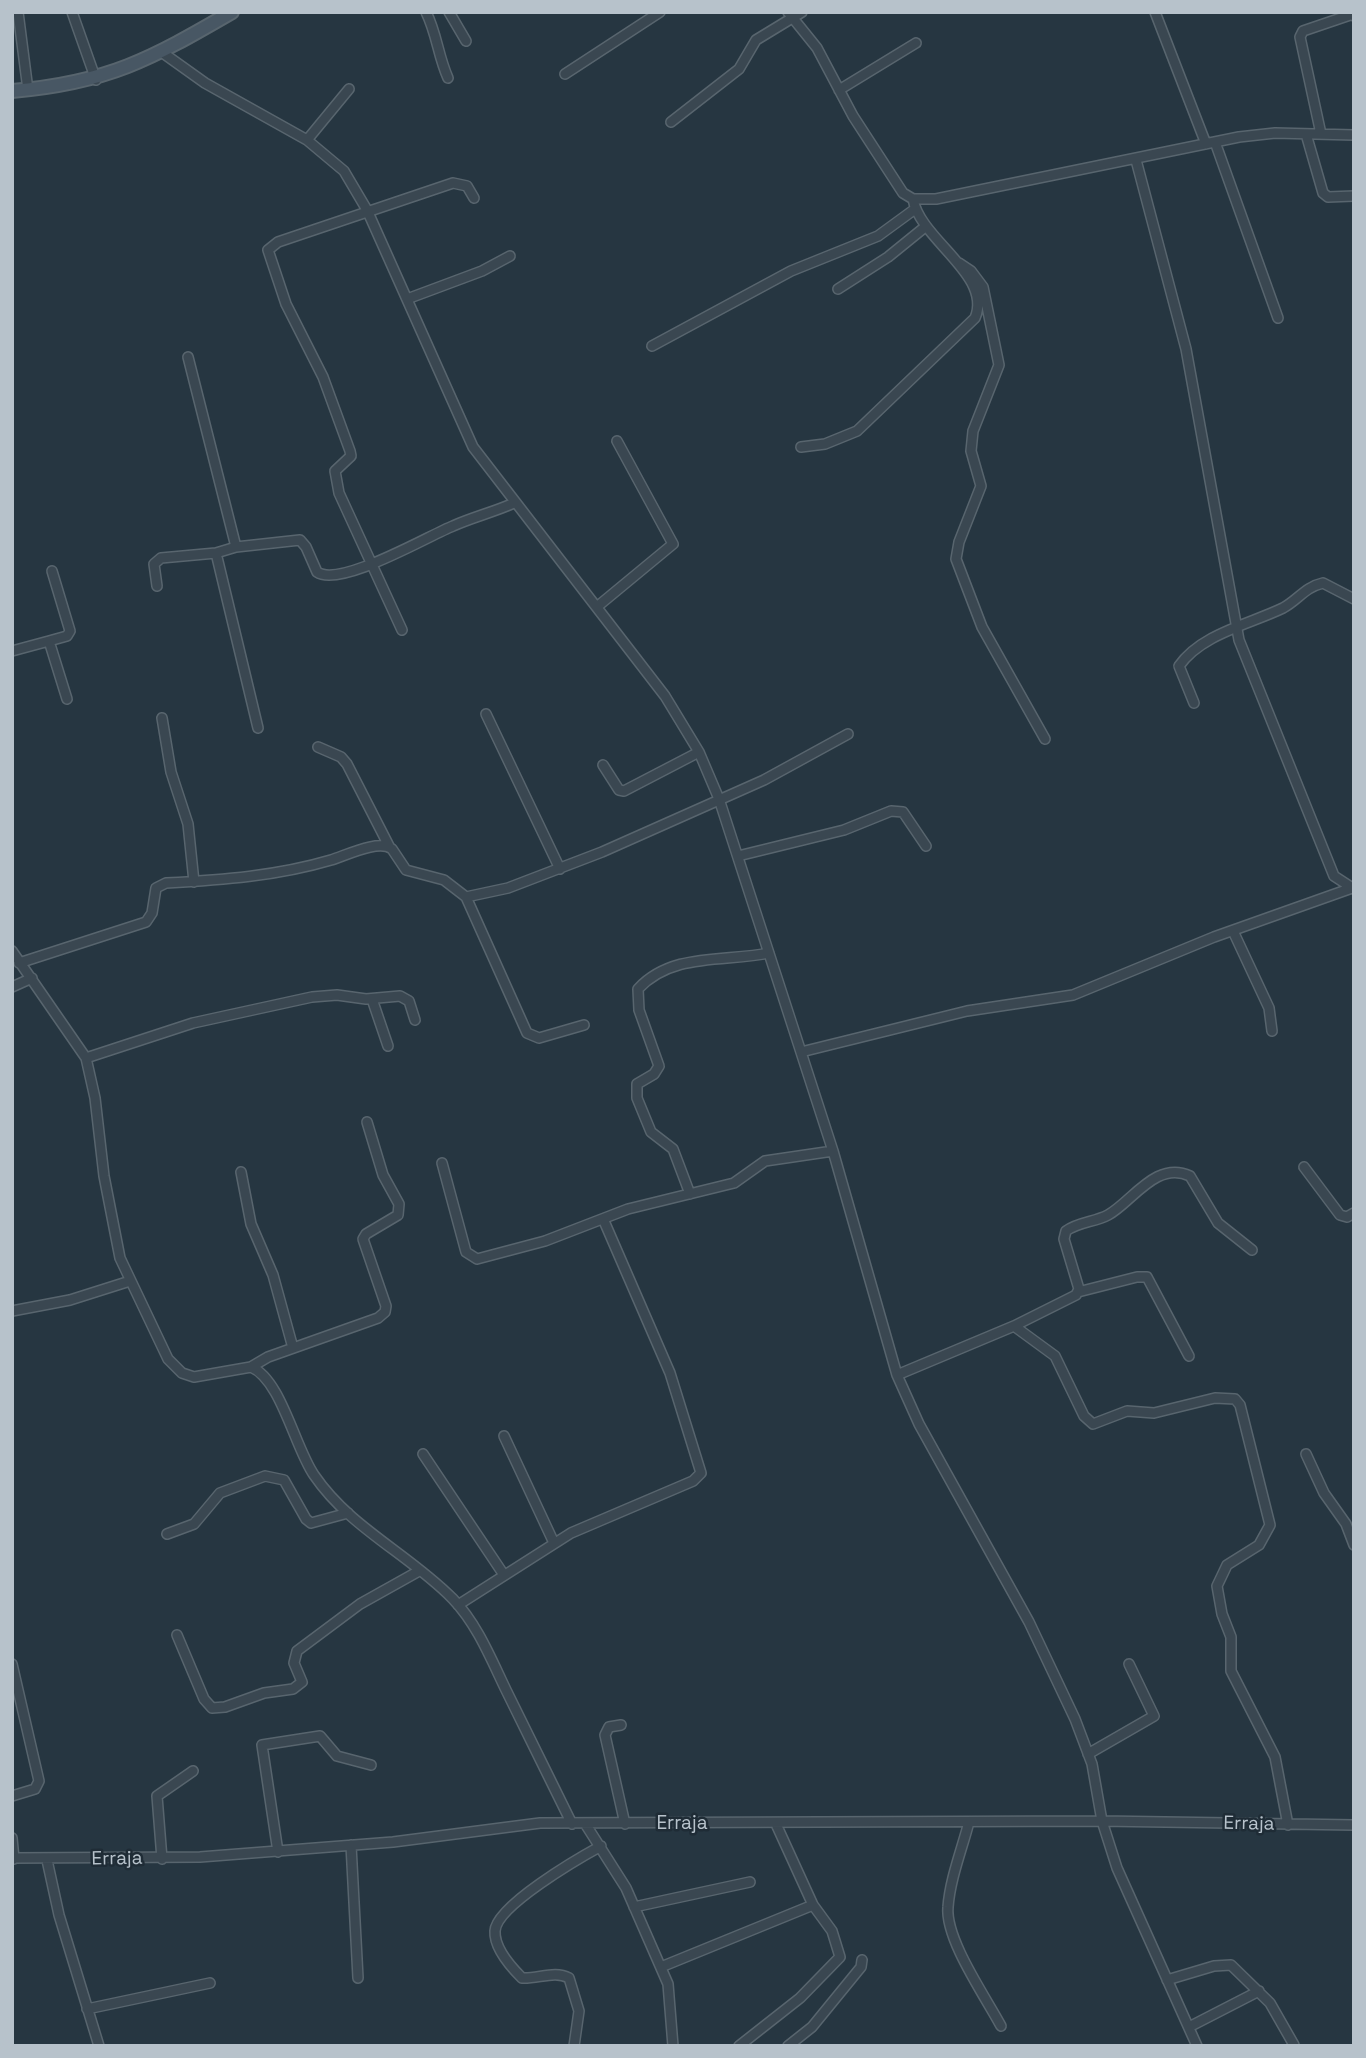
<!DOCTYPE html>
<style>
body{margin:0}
#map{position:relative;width:1366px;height:2058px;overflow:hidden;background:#263641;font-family:"Space Grotesk",sans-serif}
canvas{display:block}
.frame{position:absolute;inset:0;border:14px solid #b7c2cb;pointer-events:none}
</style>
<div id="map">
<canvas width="1366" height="2058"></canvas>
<div class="frame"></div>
</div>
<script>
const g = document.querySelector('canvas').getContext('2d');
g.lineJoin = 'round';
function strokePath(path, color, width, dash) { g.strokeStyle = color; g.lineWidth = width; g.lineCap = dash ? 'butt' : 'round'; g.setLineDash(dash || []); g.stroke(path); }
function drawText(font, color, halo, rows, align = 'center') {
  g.font = font + ' "Space Grotesk",sans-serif'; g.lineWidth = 5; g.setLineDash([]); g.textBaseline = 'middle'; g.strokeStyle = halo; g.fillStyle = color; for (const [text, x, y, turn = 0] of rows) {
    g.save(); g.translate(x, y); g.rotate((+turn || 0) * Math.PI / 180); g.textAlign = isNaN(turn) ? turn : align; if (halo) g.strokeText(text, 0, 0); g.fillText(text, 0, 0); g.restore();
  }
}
const minor = new Path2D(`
 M18,12L28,90
 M72,12L96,80
 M426,12C437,34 438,56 448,78
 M449,12L466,41
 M788,12L817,48L853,116L903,193L913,199H936L1239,137L1275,133L1354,135
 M1155,12L1206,144
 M163,53L205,83L307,140L344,171L367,210L473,447L665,696L699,752L719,799L833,1151L897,1375L919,1424L1029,1622L1075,1719L1092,1764L1102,1821L1117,1868L1197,2046
 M565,74L660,12
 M839,90L916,43
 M671,122L739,69L756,40L802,12
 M1306,134L1323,193L1328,197L1354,196
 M1321,134L1300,37L1303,31L1353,14L1354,16
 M307,140L349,89
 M1215,142L1278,318
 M1136,160L1186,349L1239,640L1334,876L1354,889
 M959,263L971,271L983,287L999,365L973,431L971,451L981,486L959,542L956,559L982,627L1045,739
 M838,289L888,257L925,227
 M407,299L482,271L510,256
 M652,346L791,271L878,236L915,209
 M188,357L236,547L300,540L306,547L317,572C340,588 428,536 453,526C473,517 494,512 514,503
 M801,447L825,444L857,431L975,318C993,275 920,240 913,199
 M236,547L216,553L258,728
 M157,586L154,564L161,558L216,553
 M598,606L673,544L617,441
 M402,630L339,493L335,471L351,456L350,451L323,377L286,304L268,250L278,242L453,183L467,186L474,198
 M49,641L67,636L70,631L52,571
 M12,651L49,641L67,699
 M1194,703L1179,666C1201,634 1250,624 1283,608C1298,600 1305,587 1323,583L1354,599
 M486,714L560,869
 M162,718L171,772L188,824L194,882
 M318,747L341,757L347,764L389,846
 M603,765L619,790L624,791L699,752
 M738,856L844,830L891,811L903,812L926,846
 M466,897L527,1033L539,1038L584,1025
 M1233,931L1269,1008L1272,1031
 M12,951L86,1058L95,1098L104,1176L120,1258L168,1359L182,1373L194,1377L251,1367C281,1379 295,1448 314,1475C350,1528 409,1554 453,1599C477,1624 491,1659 506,1690C528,1735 550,1779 572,1824
 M19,963L146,922L152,913L156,888L166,883C222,880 277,876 331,860C347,855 379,839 392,849L406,870L444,880L466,897L508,888L602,852L764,780L848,734
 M12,987L32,978
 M372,999L388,1046
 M801,1052L967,1011L1073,995L1214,937L1352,888
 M86,1058L193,1023L312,997L337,995L366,999L400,996L409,1001L415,1020
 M442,1163L466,1252L477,1259L545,1241L628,1209L734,1183L765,1161L833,1151
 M1304,1167L1340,1215L1347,1217L1354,1213
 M241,1172L251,1224L273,1275L293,1348
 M690,1194L673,1149L651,1132L637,1098V1084L654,1074L659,1066L639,1010L638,989C672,952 726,962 769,953
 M1078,1292L1137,1277H1147L1189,1356
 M12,1311L70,1300L130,1281
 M1014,1326L1055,1356L1084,1416L1093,1424L1127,1411L1154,1413L1215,1398L1235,1399L1240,1405L1270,1525L1259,1545L1227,1565L1217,1586L1222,1614L1231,1637V1671L1275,1757L1288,1825
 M251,1367L268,1357L378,1318L385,1312L386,1306L363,1239L366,1234L398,1215L399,1204L383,1175L367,1122
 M897,1375L1014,1326L1076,1295L1079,1289L1064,1239L1066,1231C1078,1222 1095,1222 1108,1215C1132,1202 1156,1160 1190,1176L1218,1223L1252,1250
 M504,1436L554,1543
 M423,1454L504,1575
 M1306,1454L1324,1493L1346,1524L1354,1545
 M167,1534L194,1524L220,1493L265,1476L284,1480L306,1519L311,1523L348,1513
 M458,1605L571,1533L693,1481L701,1473L670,1373L604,1221
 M177,1635L204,1699L212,1708L225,1707L264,1693L293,1689L302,1682L294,1663L297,1651L360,1604L419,1571
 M12,1664L39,1781L35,1789L12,1796
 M621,1725L609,1727L605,1735L625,1824
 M1088,1754L1154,1716L1129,1664
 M969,1822C962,1849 950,1879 948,1907C945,1939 985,1996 1001,2026
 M586,1825L626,1888L668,1984L673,2046
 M12,1838L14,1859
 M351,1845L358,1978
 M278,1852L262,1745L320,1736L337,1756L371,1765
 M12,1858L200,1857L393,1842L540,1823L1102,1821L1354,1825
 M162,1859L157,1796L193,1771
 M47,1860L59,1915L99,2046
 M634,1907L750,1882
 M661,1967L813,1905
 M1167,1980L1214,1966L1231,1965L1270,2003L1294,2045
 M87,2009L210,1983
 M1189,2027L1259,1991
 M574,2046L579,2011L569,1978C555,1970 538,1979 522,1978C510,1966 494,1948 495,1931C496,1906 579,1858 601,1846
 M739,2046L800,1998L840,1957L832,1931L813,1905L776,1824
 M788,2046L812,2027L861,1967L862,1960`);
const secondary = new Path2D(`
 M12,91C108,83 151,59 232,12`);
strokePath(minor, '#58656e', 12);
strokePath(secondary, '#58656e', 16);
strokePath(minor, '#3a4751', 9);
strokePath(secondary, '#485764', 12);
drawText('19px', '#b7c2cb', '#1f2c36', [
 ["Erraja",682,1824],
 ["Erraja",1249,1824,1],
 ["Erraja",117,1859,-1]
]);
</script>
